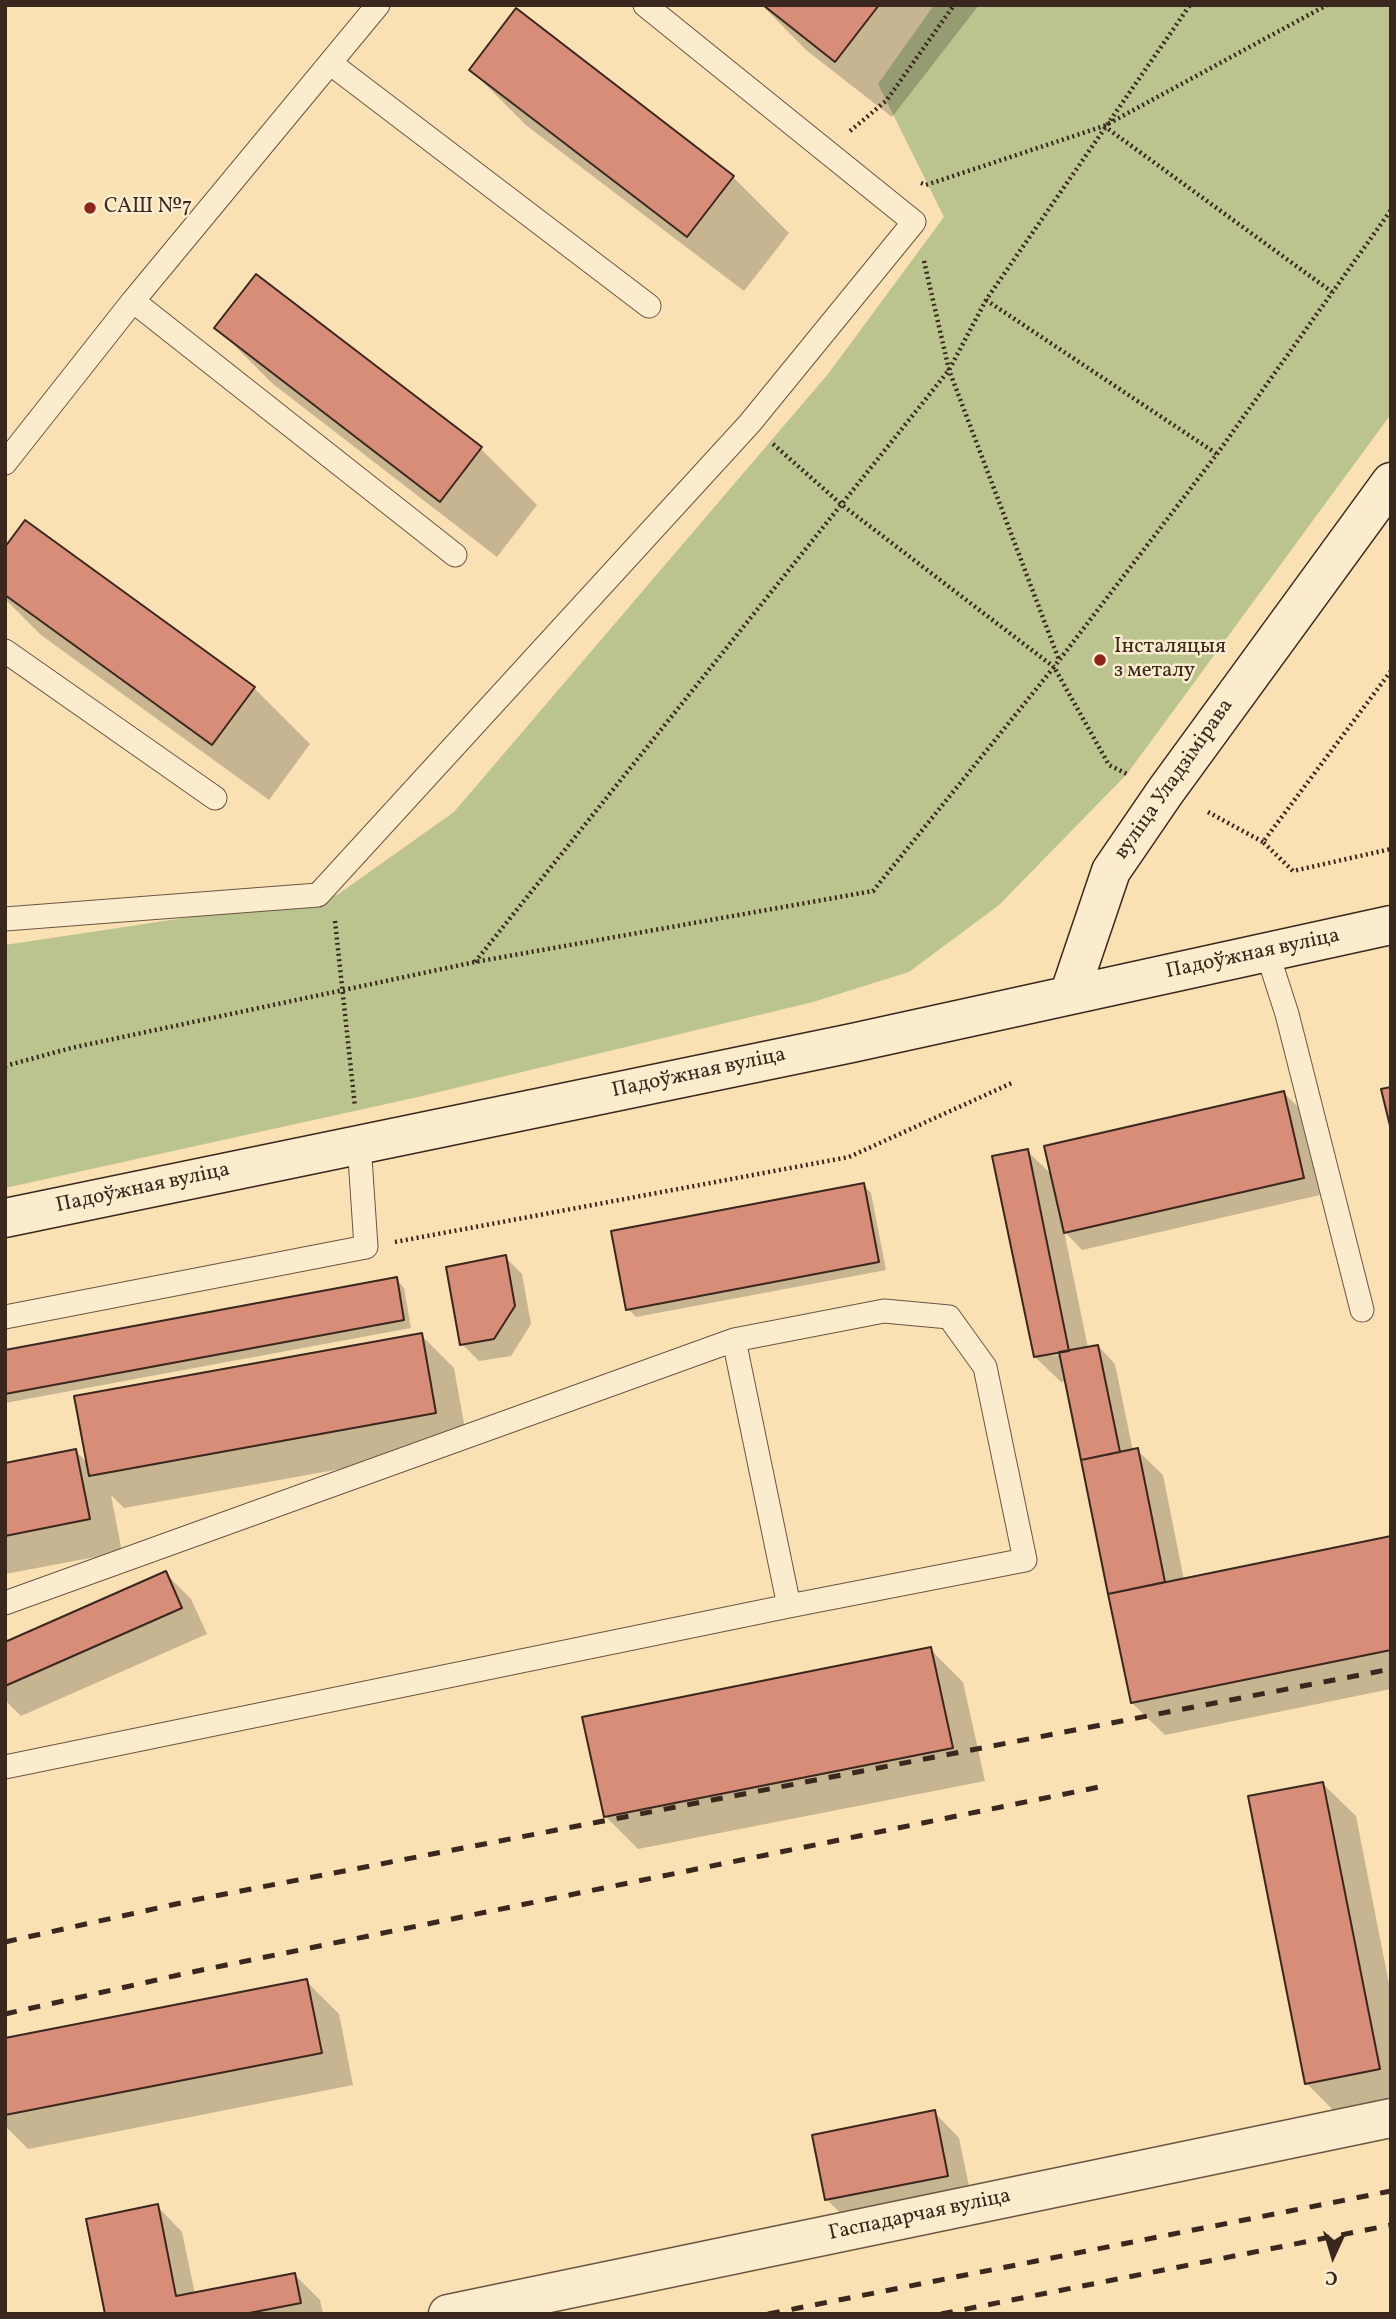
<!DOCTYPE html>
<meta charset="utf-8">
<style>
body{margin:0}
#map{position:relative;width:1396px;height:2319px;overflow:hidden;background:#f9e1b4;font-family:Vollkorn,serif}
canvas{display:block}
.frame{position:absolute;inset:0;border:7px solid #3a271d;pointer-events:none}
.north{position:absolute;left:1298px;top:2221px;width:70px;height:70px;-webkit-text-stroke:5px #fbecce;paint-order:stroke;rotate:184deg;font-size:19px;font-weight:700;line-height:28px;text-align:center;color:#3a271d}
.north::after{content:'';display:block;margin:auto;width:24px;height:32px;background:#3a271d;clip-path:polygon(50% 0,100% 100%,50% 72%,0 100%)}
</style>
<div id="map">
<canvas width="1396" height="2319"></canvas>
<div class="frame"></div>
<div class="north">С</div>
</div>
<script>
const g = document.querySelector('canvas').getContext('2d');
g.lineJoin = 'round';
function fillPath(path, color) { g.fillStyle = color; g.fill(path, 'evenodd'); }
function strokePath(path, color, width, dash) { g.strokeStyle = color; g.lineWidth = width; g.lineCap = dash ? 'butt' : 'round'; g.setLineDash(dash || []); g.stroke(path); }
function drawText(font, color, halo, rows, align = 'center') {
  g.font = font + ' Vollkorn,serif'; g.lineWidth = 5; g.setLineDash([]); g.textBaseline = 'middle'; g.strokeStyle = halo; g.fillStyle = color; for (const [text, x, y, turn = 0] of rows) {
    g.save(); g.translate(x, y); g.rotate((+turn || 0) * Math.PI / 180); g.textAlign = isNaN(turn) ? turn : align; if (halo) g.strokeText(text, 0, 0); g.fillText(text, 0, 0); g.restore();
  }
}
fillPath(new Path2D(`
 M934,5H1391V414L1127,774L999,905L909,972L813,1002L418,1097L5,1188V945L337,895L454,812L828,374L944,217L878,84Z`), '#bbc38f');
fillPath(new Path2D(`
 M762,5H979L892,117L806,50Z
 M471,70L733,177L789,233L744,291L527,126Z
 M256,276L481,449L537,505L497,557L273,384L217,328Z
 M5,550L254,688L310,744L269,800L41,635L5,599Z
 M1284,1093L1301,1110L1320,1195L1082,1250L1064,1231L1088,1348L1098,1346L1115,1364L1133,1451L1137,1450L1163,1475L1184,1580L1391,1538V1689L1165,1735L1132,1703L1066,1381L1061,1382L1035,1357L1027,1151L1052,1175ZM1052,1352L1068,1353L1052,1356Z
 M863,1185L871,1193L886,1270L636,1317L628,1309Z
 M505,1257L522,1274L531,1324L511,1356L479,1361L462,1344Z
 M396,1279L404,1288L411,1328L5,1403V1352Z
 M421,1335L454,1368L468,1446L124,1508L111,1495L122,1552L5,1574V1464L75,1451L89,1464Z
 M165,1573L191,1599L207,1634L21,1716L5,1700V1644Z
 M930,1649L963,1682L985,1781L638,1849L605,1816Z
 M1323,1784L1356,1816L1391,1994V2105L1339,2116L1306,2083Z
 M306,1981L339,2014L353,2085L28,2149L5,2126V2040Z
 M934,2112L959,2138L972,2201L852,2224L826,2199Z
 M157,2206L182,2232L195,2294L295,2275L320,2300L323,2314H106Z`), '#0003');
const building = new Path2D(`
 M763,5H879L835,62Z
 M516,8L734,176L687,237L469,70Z
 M256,274L482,447L440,502L214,328Z
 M25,520L255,687L212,745L5,595V547Z
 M1391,1087V1130L1381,1089Z
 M1284,1091L1304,1178L1064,1233L1044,1146Z
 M1028,1149L1069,1351L1034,1357L992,1156Z
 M864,1183L879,1262L626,1310L611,1231Z
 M506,1255L515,1306L494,1339L460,1345L446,1267Z
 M397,1277L404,1320L5,1394V1350Z
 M422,1333L436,1413L89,1476L74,1396Z
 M1098,1345L1120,1452L1081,1460L1059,1352Z
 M1138,1448L1165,1582L1108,1594L1081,1460Z
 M76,1449L90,1519L5,1536V1463Z
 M1391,1536V1650L1131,1703L1108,1594Z
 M166,1571L182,1608L5,1686V1642Z
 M931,1647L953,1748L604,1817L582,1717Z
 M1323,1782L1380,2069L1305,2084L1248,1796Z
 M307,1979L322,2053L5,2115V2038Z
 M935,2110L948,2176L825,2200L812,2135Z
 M158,2204L176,2296L295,2273L301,2303L244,2314H105L86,2219Z`);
fillPath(building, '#d88d79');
strokePath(building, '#3a271d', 2);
const lane = new Path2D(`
 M330,63L649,306
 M133,301L455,555
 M5,463L133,301L378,5
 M5,651L215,798
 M5,919L318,895L750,423L914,222L645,5
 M1267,952L1287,1014L1362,1310
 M5,1317L366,1247L359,1143
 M734,1340L884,1311L949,1317L985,1367L1025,1560L789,1606
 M5,1603L734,1340L789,1606L5,1767`);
const street = new Path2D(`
 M448,2314L1391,2118`);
const secondary = new Path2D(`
 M1069,995L1111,871L1165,792L1391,482
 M5,1218L852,1043L1391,925`);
strokePath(lane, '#6a5643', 25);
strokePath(street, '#6a5643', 41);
strokePath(secondary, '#3a271d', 41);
strokePath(new Path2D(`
 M1104,126L1332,292
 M850,131L886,101L954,5
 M921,183L926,185L1104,126L1327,5
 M924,261L949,370L1059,660
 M986,300L1217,454
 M773,444L842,505L1054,667L1217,454L1391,210
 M1391,671L1263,842L1293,871L1391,849
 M1208,812L1263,842
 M335,921L355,1107
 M475,962L949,370L986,300L1190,5
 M5,1066L71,1048L475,962L873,891L1054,667L1109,765L1127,774
 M395,1242L849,1157L1014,1082`), '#3a271d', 4.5, [2, 3.5]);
strokePath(lane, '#fbecce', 23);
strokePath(street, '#fbecce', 38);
strokePath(secondary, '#fbecce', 38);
strokePath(new Path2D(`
 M5,1942L194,1900L1391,1669
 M5,2014L192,1972L1104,1786
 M768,2314L1391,2191
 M941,2314L1391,2225`), '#3a271d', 5, [12, 12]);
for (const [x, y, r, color] of [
 [90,208,7,"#8f2418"],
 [1100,660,7,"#8f2418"]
]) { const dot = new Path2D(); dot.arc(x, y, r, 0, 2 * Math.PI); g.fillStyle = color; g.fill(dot); strokePath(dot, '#fbecce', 2.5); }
drawText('21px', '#3a271d', '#fbecce', [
 ["САШ №7",104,208],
 ["Інсталяцыя",1114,648],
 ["з металу",1114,672]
], 'left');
drawText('21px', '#3a271d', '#fbecce', [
 ["вуліца Уладзімірава",1175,780,-55],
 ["Падоўжная вуліца",1253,955,-12],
 ["Падоўжная вуліца",699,1074,-12],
 ["Падоўжная вуліца",143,1189,-12],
 ["Гаспадарчая вуліца",920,2216,-12]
]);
</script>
